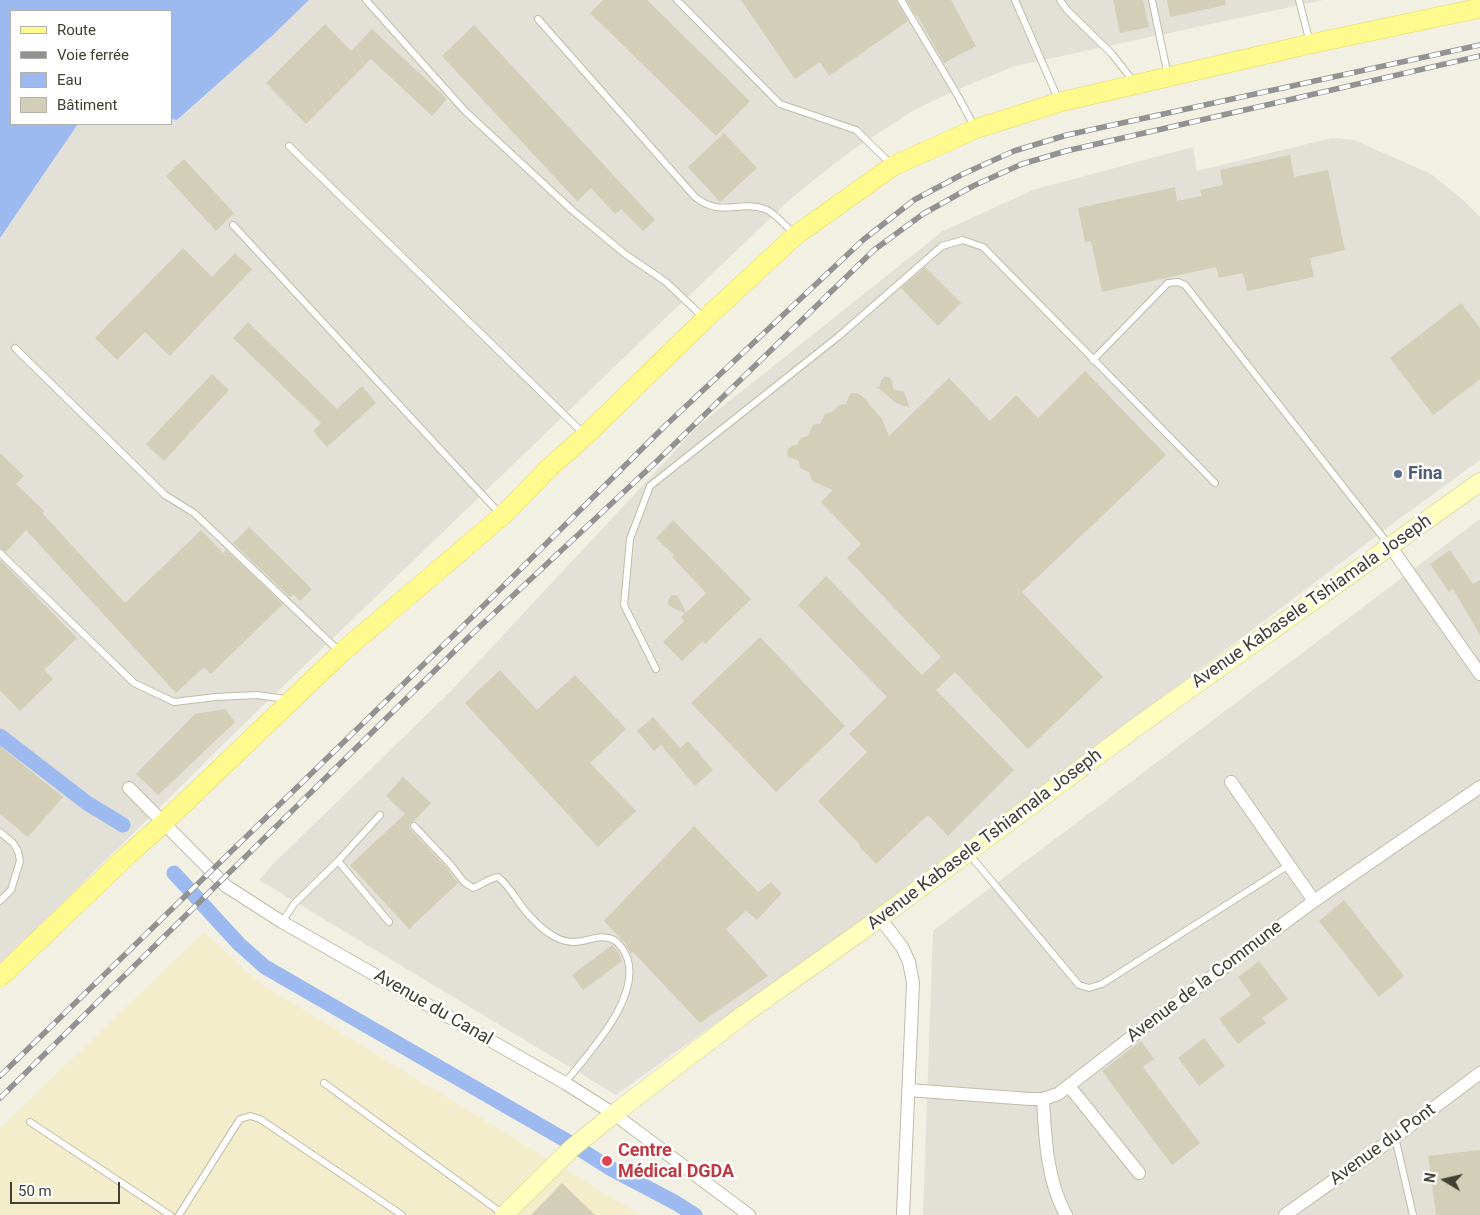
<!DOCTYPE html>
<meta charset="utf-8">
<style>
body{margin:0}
#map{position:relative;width:1480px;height:1215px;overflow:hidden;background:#f1f0e2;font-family:Roboto,sans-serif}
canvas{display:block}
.legend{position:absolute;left:10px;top:10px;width:162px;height:115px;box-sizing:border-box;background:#fff;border:1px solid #b3b3ad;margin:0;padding:6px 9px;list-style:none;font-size:15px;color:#424032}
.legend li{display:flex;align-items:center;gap:10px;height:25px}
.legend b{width:25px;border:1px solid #b3b3ad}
.north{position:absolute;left:1420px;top:1155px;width:50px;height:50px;-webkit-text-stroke:4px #fff;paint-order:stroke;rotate:279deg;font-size:14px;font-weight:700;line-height:20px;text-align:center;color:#424032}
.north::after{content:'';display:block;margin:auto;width:18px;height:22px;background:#424032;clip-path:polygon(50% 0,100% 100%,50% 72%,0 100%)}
.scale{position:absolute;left:10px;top:1182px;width:110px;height:22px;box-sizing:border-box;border:2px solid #424032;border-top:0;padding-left:6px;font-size:15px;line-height:18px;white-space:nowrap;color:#424032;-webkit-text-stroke:4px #fff;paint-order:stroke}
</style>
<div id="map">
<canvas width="1480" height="1215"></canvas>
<ul class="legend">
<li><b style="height:6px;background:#fffa8d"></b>Route</li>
<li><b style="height:6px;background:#929292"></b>Voie ferrée</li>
<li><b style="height:14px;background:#9cb9f0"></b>Eau</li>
<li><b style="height:14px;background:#d2ceb7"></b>Bâtiment</li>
</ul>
<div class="north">N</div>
<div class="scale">50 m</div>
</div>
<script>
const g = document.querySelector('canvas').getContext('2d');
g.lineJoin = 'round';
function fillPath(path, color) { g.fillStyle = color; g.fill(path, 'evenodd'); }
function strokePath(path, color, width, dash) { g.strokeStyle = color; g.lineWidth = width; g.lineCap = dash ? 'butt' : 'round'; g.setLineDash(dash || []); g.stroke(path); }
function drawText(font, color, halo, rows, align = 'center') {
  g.font = font + ' Roboto,sans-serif'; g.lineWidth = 5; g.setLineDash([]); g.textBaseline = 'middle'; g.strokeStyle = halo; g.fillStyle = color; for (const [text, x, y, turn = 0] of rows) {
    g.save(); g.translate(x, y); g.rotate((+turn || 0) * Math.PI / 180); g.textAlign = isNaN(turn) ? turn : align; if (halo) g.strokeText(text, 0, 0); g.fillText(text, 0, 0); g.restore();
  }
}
fillPath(new Path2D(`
 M204,932L261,984L640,1215H0V1128Z`), '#f4edcb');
fillPath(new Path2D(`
 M309,0H1323L1015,66L961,88L914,110L851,151L795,195L635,347L246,722L0,965V238L78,124H171V119L178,120L274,34Z
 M1332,138L1354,140L1431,174L1461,198L1480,217V460L1395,522L805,967L709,1028L616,1095L259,880L272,865L451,691L698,426L943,231L1033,190L1193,147L1197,171Z
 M1480,519V1215H923L933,931Z`), '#e3e0d7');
fillPath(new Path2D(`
 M0,0H309L274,34L177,120L171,119V11H11V124H78L0,238Z`), '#9cb9f0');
strokePath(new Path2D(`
 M0,736L87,803L123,825
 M174,873L239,944L265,967L567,1141L608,1167L676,1203L695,1215`), '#9cb9f0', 15);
fillPath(new Path2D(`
 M603,0H647L750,101L716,136L590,13Z
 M741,0H896L908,21L829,76L820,62L795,79Z
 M907,0H951L976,46L944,63L917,15L916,16Z
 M1113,0H1143L1149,27L1120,33Z
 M1167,0H1225L1226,5L1170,17Z
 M325,24L351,51L372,29L447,99L432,116L371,59L306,124L266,83Z
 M474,25L655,220L643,231L621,209L615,214L591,188L577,201L442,56Z
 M724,133L757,168L720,202L688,167Z
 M1290,155L1294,177L1328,170L1345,250L1310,258L1314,277L1247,291L1243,273L1219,278L1216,267L1102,292L1091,241L1085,242L1078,208L1175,187L1177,201L1202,196L1200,190L1223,185L1220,170Z
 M184,159L234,213L216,231L166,176Z
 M183,248L212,277L235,253L252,269L170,356L145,332L117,360L95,338Z
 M925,267L961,303L938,326L901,288Z
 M1461,303L1480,328V379L1433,415L1390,358Z
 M248,322L337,409L362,386L376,403L327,447L313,431L321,423L233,338Z
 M1085,371L1166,455L1022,592L1103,677L1028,749L955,672L936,690L1014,770L948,836L928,815L876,864L859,846L860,845L818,801L867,752L849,734L887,697L798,605L826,576L922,675L941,657L847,558L861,544L821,502L833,490L812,481L809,472L800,468L799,461L789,457L787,453L788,449L792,446L797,445L801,438L808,436L813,425L821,423L825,414L832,412L839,405L846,404L849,396L852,393H857L862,396L882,419L889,436L949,378L990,421L1016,395L1038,418Z
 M212,374L229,390L164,461L146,444Z
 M884,377H889L892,380L893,389L904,392L910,408L896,403L876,386L880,387L881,380Z
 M0,453L24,476L16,484L44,511L42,513L125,603L201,530L223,553L226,550L283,604L211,674L204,667L176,693L26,530L6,552L0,548Z
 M673,520L751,599L705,644L703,641L682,661L663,642L684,621L681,617L685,613L671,607L668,604V600L672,595L678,596L686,613L706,593L672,557L674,555L656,538Z
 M249,527L312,589L300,601L293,594L290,597L233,543Z
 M1450,550L1473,584L1480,580V635L1453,589L1449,592L1430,564Z
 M0,560L77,638L44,670L53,679L20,711L0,690Z
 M760,637L845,726L776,792L691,703Z
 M500,670L537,710L575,675L626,729L590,763L636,811L598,847L465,703Z
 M225,709L235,722L158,795L136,774L195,714Z
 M653,717L680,748L688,741L713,770L695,786L661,745L654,751L637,731Z
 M0,746L63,797L28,837L0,814Z
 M403,777L431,803L414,821L410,823L409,828L446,867L458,883L409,929L350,865L405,814L386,796Z
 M694,826L758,892L771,882L782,893L757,920L746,911L726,929L768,976L700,1023L633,952L631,954L625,943L604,921Z
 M1344,900L1404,976L1379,997L1319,921Z
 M612,945L619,953L622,961L583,990L572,975Z
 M1259,961L1288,999L1262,1018L1266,1023L1238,1044L1219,1019L1251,995L1238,977Z
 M1204,1038L1225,1066L1199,1086L1178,1058Z
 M1141,1041L1154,1059L1143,1067L1200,1143L1172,1165L1102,1071Z
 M1480,1150V1215H1436L1428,1156Z
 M562,1183L595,1215H531Z`), '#d2ceb7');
const service = new Path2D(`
 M366,0L465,111L573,211L625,254L666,282L704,318
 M677,0L780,104L856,130L892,165
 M901,0L958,96L975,128
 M1015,0L1059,101
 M1060,0L1067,10L1112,54L1134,82
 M1152,0L1168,76
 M1299,0L1310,43
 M538,19L695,197C721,218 738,200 765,209C774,212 788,228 795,235
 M289,146L585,435
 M233,225L501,515
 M15,348L165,495L194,513L340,652
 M1093,360L1168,283L1178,282L1185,285L1389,545
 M0,553L134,683L174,702L216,697L257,695L286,699
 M656,669L624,605L630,539L650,486L839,336L942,246L963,240L983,247L1215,483
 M414,826L450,864L464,882L473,888C482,885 489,878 498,877C512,888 517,903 529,915C536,923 546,932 555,937C581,951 595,930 614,940C619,943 623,949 626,955C644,996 588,1053 565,1083
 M0,832L13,843L18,851L20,861L11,890L0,901
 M969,854L1079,985L1089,988L1102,984L1289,865
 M338,861L389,922
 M282,922L294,904L338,861L380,815
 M324,1083L503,1214
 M30,1122L170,1215
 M1395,1137L1413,1215
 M179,1215L240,1119L250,1116L260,1119L402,1215`);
const minor = new Path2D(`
 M1390,546L1480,674
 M1231,782L1314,901
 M129,788L226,886L282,922L565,1083L614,1114L749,1215
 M880,918L902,947L909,962L913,983L903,1215
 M1069,1086L1139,1173
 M908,1090L1030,1099H1043L1058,1094L1152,1021L1314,901L1480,787
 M1043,1099C1045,1138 1047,1181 1066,1215
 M1285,1215L1395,1137L1480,1073`);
const secondary = new Path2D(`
 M504,1215L572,1148L614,1114L743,1015L880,918L1135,728L1480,482`);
const primary = new Path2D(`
 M0,977L129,854L157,829L341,653L502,516L550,467L586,435L705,319L796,235L893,166L975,129L1060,102L1310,44L1480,8`);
strokePath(service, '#bfbda7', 8);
strokePath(minor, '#bfbda7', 14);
strokePath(secondary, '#cecd8f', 19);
strokePath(primary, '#e4dc5d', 20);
strokePath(service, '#fff', 6);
strokePath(minor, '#fff', 12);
strokePath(secondary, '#ffffbe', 18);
strokePath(primary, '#fffa8d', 19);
const rail = new Path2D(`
 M0,1076L460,629L666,425L863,240L914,200L963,174L1014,151L1067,135L1480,45
 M0,1098L473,633L657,461L874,250L923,214L973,186L1022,164L1066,151L1480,56`);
strokePath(rail, '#929292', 5.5);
strokePath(rail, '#fff', 4, [11]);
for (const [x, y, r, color] of [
 [1398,474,5,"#5c6f8a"],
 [607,1161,6,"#e0444e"]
]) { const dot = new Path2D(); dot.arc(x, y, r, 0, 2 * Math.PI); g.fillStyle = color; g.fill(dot); strokePath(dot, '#fff', 2); }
drawText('bold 18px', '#4e5e75', '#fff', [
 ["Fina",1408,474]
], 'left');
drawText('18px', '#424032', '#fff', [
 ["Avenue Kabasele Tshiamala Joseph",1312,602,-35],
 ["Avenue Kabasele Tshiamala Joseph",985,840,-37],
 ["Avenue de la Commune",1205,982,-37],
 ["Avenue du Canal",433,1008,30],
 ["Avenue du Pont",1383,1145,-36]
]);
drawText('bold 18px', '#be3a42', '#fff', [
 ["Centre",618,1151],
 ["Médical DGDA",618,1172]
], 'left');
</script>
